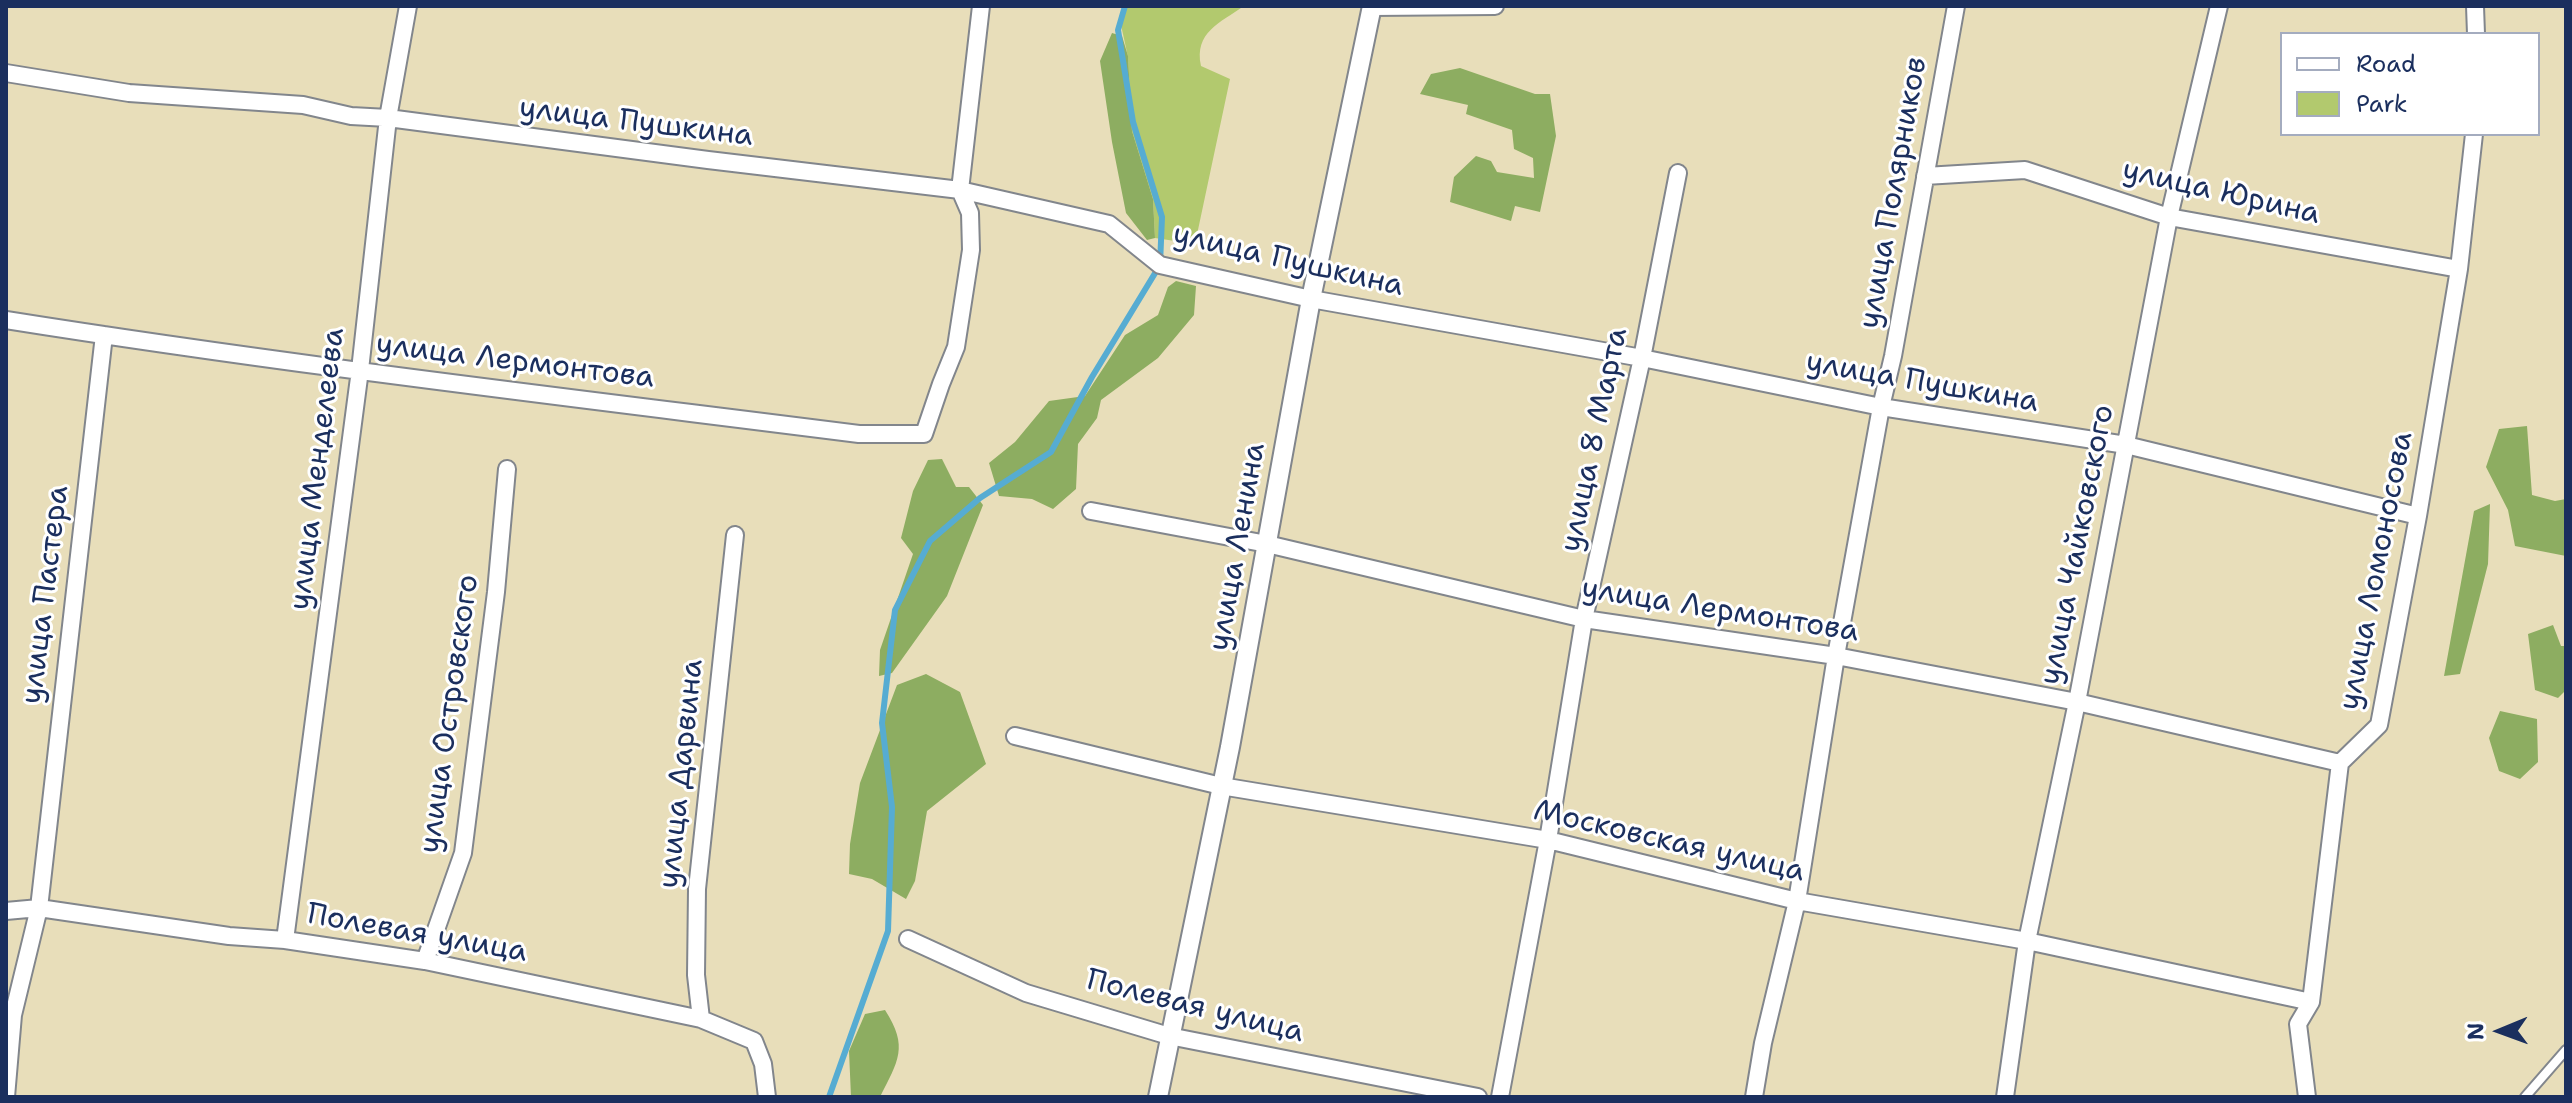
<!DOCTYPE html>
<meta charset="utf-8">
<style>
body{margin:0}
#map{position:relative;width:2572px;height:1103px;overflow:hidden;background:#e8deba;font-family:"Shantell Sans",sans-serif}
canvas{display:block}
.frame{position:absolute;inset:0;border:8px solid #1b2f5e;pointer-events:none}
.legend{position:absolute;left:2280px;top:32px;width:260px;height:104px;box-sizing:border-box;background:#fff;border:2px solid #a4acbf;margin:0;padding:10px 14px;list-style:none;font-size:24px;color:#1b2f5e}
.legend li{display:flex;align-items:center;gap:16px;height:40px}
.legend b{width:40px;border:2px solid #a4acbf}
.north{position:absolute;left:2460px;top:991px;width:80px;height:80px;-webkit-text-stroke:6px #fff;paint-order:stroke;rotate:269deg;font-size:22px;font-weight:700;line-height:32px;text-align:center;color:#1b2f5e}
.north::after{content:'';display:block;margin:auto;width:28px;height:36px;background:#1b2f5e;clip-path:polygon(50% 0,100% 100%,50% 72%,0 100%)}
</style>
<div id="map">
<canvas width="2572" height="1103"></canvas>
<div class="frame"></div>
<ul class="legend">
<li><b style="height:10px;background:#fff"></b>Road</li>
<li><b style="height:22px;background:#b2c96e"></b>Park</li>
</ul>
<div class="north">N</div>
</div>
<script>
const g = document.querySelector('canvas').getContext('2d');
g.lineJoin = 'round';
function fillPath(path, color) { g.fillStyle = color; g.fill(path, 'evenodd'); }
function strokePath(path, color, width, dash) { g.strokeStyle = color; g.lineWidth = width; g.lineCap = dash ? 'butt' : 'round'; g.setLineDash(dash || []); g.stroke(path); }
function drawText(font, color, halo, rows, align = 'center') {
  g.font = font + ' "Shantell Sans",sans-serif'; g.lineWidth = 6; g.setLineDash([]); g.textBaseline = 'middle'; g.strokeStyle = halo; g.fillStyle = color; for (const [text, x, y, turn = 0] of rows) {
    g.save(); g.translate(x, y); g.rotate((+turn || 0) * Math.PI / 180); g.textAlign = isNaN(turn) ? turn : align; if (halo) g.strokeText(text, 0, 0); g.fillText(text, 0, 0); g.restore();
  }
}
fillPath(new Path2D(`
 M1127,6H1244C1220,23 1194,32 1201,66L1230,79L1195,244L1155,238L1153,199L1132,131L1128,57L1121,25Z`), '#b2c96e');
fillPath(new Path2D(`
 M1112,33L1122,36L1128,56L1132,131L1153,199L1155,238L1147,240L1126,213L1112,142L1100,61Z
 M1460,68L1535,94H1550L1556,136L1540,212L1515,206L1511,221L1450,202L1454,177L1476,156L1491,161L1497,172L1534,178L1533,158L1514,149L1512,130L1466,114L1468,105L1420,94L1431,74Z
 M1176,281L1196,286L1194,315L1158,358L1101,400L1097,418L1078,444L1076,489L1053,509L1032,499L999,496L989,463L1015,442L1049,401L1085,396L1125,335L1158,315L1168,287Z
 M2527,426L2532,495L2555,501L2566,499V556L2515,546L2508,510L2486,467L2499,429Z
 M942,459L956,487H969L983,505L947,596L892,673L879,676L880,650L913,554L901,538L913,491L928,460Z
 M2490,504L2488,564L2460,674L2444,676L2474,511Z
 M2553,625L2561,646H2566V690L2558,698L2535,690L2528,634Z
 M926,674L960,692L986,764L927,811L915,881L906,899L872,879L849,874L850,844L860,783L897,685Z
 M2500,711L2537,719L2538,762L2520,779L2499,771L2489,738Z
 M885,1010C909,1047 898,1061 880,1097H851L849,1051L865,1014Z`), '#8dad61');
strokePath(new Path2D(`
 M829,1097L888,931L892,807L882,723L895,610L930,541L980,498L1051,452L1092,377L1160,265L1162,217L1133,122L1118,30L1125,6`), '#56acd2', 6);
const service = new Path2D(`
 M2525,1097L2566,1050`);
const minor = new Path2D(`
 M2475,6L2476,34
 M1372,7L1495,6
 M6,73L129,93L303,105L351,116L388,118L708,160L960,190L1109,224L1160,265L1311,299L1642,358L1881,407L2126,445L2418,516
 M1925,176L2025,170L2169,217L2459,269
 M6,320C289,365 574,398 859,434H924L941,384L956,347L971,250L970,213L960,190L981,6
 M1091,511L1267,544L1584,619L1836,656L2077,702L2340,763
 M1015,736L1221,786L1548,840L1797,901L2027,941L2311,1002
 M6,911L39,908L229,936L285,940L425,961L701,1019L754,1041L763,1064L767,1097
 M908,939L1026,993L1169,1036L1478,1097
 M285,940L360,370L388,118L408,6
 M425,961L463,853L496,592L507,469
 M701,1019L696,975L697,889L735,535
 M6,1097L13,1015L39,908L104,335
 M1500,1097L1548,840L1584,619L1642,358L1678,173
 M1754,1097L1763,1043L1797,901L1836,656L1881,407L1893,356L1956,6
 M2005,1097L2027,941L2077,702L2169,217L2219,6
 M2307,1097L2298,1024L2311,1002L2340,763L2379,725L2418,516L2459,269L2474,134`);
const tertiary = new Path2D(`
 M1158,1097L1230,747L1311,299L1372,6`);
strokePath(service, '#82868c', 12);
strokePath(minor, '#82868c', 20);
strokePath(tertiary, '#82868c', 22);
strokePath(service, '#fff', 8);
strokePath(minor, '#fff', 16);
strokePath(tertiary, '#fff', 18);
drawText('30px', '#1b2f5e', '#fff', [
 ["улица Пушкина",636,123,7],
 ["улица Полярников",1894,193,-80],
 ["улица Юрина",2221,193,13],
 ["улица Пушкина",1288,261,13],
 ["улица Лермонтова",515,362,7],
 ["улица Пушкина",1922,383,10],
 ["улица 8 Марта",1595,440,-78],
 ["улица Менделеева",318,469,-83],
 ["улица Чайковского",2078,545,-79],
 ["улица Ленина",1238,547,-80],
 ["улица Ломоносова",2377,571,-79],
 ["улица Пастера",46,595,-83],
 ["улица Лермонтова",1720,611,9],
 ["улица Островского",450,714,-82],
 ["улица Дарвина",682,774,-84],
 ["Московская улица",1669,842,13],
 ["Полевая улица",417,934,10],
 ["Полевая улица",1195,1007,14]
]);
</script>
